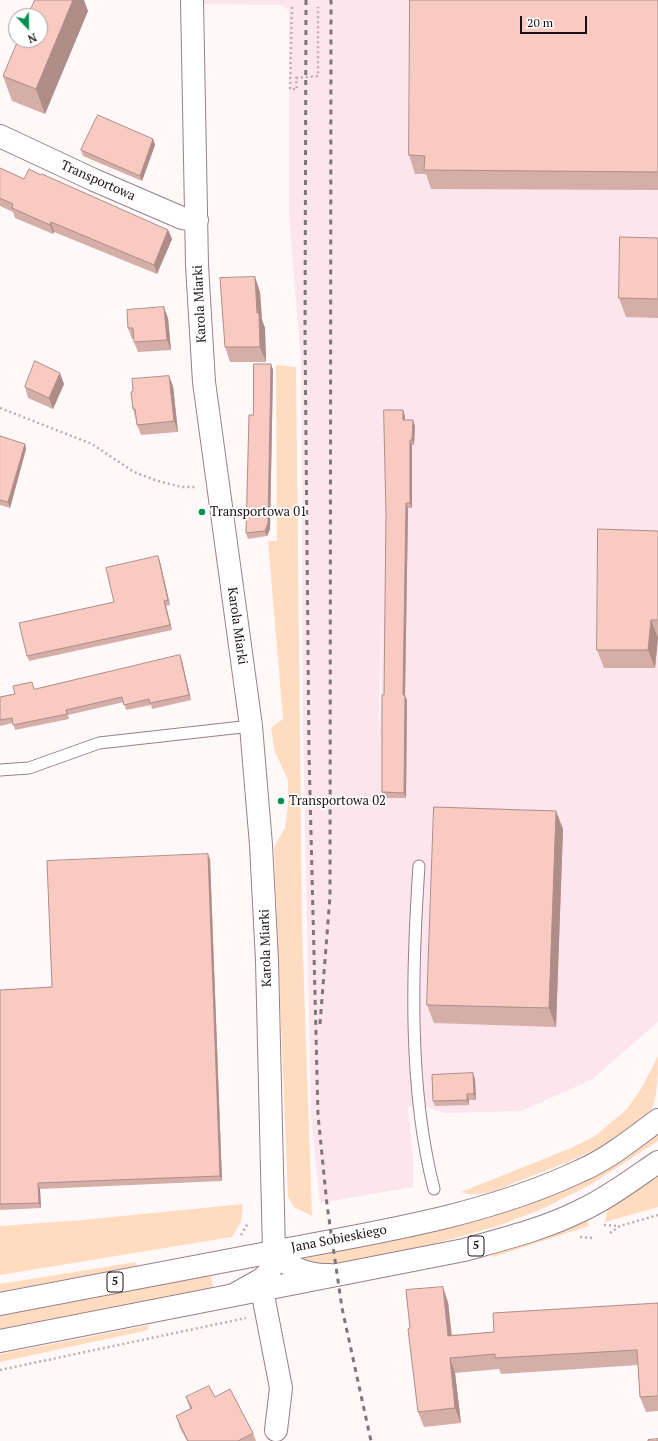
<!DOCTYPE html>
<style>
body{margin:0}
#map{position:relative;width:658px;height:1441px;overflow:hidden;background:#fef8f9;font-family:"PT Serif",serif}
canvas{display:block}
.north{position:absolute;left:8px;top:8px;width:40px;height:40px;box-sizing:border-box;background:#fff;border:1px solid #a4a0a1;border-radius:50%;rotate:158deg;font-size:11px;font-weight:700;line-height:16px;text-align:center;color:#1b1114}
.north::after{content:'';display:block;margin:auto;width:14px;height:18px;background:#019150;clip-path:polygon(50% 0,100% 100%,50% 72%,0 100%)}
.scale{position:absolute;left:520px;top:16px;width:67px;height:18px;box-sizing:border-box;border:2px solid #1b1114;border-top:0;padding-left:5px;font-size:12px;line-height:14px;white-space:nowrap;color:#1b1114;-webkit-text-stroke:3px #fff;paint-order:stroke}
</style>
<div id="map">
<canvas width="658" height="1441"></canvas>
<div class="north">N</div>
<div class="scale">20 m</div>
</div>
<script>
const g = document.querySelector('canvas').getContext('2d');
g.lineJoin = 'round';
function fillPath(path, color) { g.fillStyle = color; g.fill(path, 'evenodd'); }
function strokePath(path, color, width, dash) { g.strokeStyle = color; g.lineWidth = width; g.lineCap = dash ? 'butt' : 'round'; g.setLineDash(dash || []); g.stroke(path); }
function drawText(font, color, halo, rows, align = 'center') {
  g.font = font + ' "PT Serif",serif'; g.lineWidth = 3.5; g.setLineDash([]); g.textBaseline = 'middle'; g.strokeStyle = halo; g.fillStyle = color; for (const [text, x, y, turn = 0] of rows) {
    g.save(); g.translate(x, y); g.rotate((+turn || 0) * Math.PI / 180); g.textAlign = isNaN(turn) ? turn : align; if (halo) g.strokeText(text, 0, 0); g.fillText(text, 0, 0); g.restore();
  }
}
fillPath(new Path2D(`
 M203,0H658V1022L591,1080L521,1111L444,1113L426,1107L408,1106L413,1156V1187L320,1203L311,1115L303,724L301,361L289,216V10L280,5L203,4ZM382,626L381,701L378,748L381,626Z`), '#fce5ec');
fillPath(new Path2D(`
 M276,365L296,367L302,926L312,1216L294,1207L288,1197L274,847L285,828L288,804V780L275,752L271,728L283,719L268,541H277Z
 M658,1056C658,1074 658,1098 650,1112C624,1142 556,1167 519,1181C506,1186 493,1193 479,1194C473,1195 467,1194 461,1192L571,1148L595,1136L626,1110L641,1089Z
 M658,1130V1141L590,1185L542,1209L498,1226L419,1248L322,1266L299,1259L443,1230L495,1216L522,1206Z
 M658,1170V1207L605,1222L608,1207Z
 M243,1204L241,1222L232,1237L0,1275V1226L82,1220Z
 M586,1217L589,1226L493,1257L491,1254Z
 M136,1262L137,1266L0,1292V1284Z
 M211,1275L213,1288L0,1329V1316Z
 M149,1325L148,1329L144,1331L0,1362V1354Z`), '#ffdcc0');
const lane = new Path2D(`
 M0,770L29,768L99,743L251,726
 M419,866C412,969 408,1088 434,1189`);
const street = new Path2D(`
 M192,0L197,265L204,382L251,726L261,845L267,961L274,1252L270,1271L262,1279L237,1293
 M0,136L94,180L182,218L197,220
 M274,1252C289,1268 307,1276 330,1275
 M262,1290L281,1388L276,1430`);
const primary = new Path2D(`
 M0,1304C94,1286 188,1268 283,1250C383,1231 487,1215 580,1171C608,1159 634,1138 658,1120
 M0,1341L464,1250C503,1239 544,1229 580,1211C608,1198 633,1179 658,1162`);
strokePath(lane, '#997f87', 13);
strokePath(street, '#997f87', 24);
strokePath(primary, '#997f87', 24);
strokePath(new Path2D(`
 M292,7L290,89H297L296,78L318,76V7
 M0,408L92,444L134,472L158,481L182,487H196
 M604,1225L620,1226
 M610,1233L620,1226L658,1215
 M241,1235L248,1223
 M580,1237L592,1238
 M0,1370L246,1318`), '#b8b0b2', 2.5, [2, 3]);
strokePath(lane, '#fff', 11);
strokePath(street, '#fff', 22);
strokePath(primary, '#fff', 22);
strokePath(new Path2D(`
 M306,0L305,334L309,753L318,1115L327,1205L342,1308L371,1441
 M320,1024L330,896L331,0`), '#7f7679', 3, [5, 5]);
fillPath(new Path2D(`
 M658,0V190L431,189L426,174H415L409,155Z
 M88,11L45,114L12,101L3,76Z
 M153,139L155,145L142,181L83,156L81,150Z
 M0,168L24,179L168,230L172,239L157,274L54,232L53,234L15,218L13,212L0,206Z
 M658,238V318L626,317L619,298Z
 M255,277L260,292L262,320L265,328L266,362H230L225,347Z
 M168,318L171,350L138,352L134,342V339H132L128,328Z
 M271,364L273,370L270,529L267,536L248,539L246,533L253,415Z
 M64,384L53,409L28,398L25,387Z
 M173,386L178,432L141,435L137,425L136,420L133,409Z
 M405,416V420L415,426L414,445H412V508H408L405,696L407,700L406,798H384L382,792Z
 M0,437L25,444L26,449L10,508L0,505Z
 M658,531V638L655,668H604L597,650Z
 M158,556L160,562L170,605L166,606L172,630L29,661L27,656L114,602Z
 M182,661L191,700L152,709L151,705L126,710L124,702L68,715L69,719L15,730L13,723L0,726V697L35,689Z
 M563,829L556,1027L434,1023L427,1005Z
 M210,859L222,1181L40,1189L41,1208L0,1210V990L52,987Z
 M475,1079L476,1100H469V1105L435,1106L433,1101Z
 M448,1302L452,1335L494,1332L658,1303V1411L646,1412L640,1397L638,1365L501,1374L499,1369L455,1373L461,1423L424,1427L418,1412Z
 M186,1397H215L253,1433L256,1441H187L180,1428L176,1416L190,1409Z`), '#d5aea7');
fillPath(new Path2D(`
 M73,0H84L88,11L45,114L36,89Z
 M153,139L155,145L142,181L140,176Z
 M51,222L54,232L53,234L50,225Z
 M168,230L172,239L157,274L154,265Z
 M255,277L260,292L262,320L265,328L266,362L260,347L257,313Z
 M164,307L168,318L171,350L167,340Z
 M271,364L273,370L270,529L267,536L265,531Z
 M60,373L64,384L53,409L49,398Z
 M169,376L173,386L178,432L174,421Z
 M403,410L405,416V425L403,420Z
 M413,420L415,426L414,445L412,440Z
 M410,440L412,445V508L410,503Z
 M25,444L26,449L10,508L8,502Z
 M406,503L408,508L405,696L407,700L406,798L404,793L403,695Z
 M158,556L160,562L170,605L168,600Z
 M164,601L166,606L172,630L170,625Z
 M651,620L658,638L655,668L648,650Z
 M180,655L182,661L191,700L189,695Z
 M556,811L563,829L556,1027L549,1008Z
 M208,854L210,859L222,1181L220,1176Z
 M473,1073L475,1079L476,1100L474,1094Z
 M467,1094L469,1100V1105L467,1100Z
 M38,1183L40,1189L41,1208L39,1203Z
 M443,1287L448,1302L453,1351L448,1336Z
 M450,1358L455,1373L461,1423L455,1408Z`), '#ae8d88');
const building = new Path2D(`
 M35,0H73L36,89L3,76L18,40H40V16H28Z
 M410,0H658V172L424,170L425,156L409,155Z
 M98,115L153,139L140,176L81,150Z
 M0,168L24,179L29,169L41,175L42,174L168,230L154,265L51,222L50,225L12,208L13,204L0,198Z
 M620,237L658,238V299L619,298Z
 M255,277L257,313H259L260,347H225L220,278Z
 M164,307L167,340L134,342L133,328H128L127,310Z
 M35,361L60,373L49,398L25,387Z
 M254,364H271L268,523L265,531L246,533L249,415H253Z
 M169,376L174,421L137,425L135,409H133L131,392L133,391L132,379Z
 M384,410H403V420H413L412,440H410V503H406L403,695H405L404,793L382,792V695H384L386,514Z
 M0,436L25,444L8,502L0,500Z
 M598,529L658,531V620H651L648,650H597Z
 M158,556L168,600L164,601L170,625L27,656L19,623L114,602L106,568Z
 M180,655L189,695L150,703L149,699L124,705L122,697L66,710L67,714L13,725L12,718L0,720V697L15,694L13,686L32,682L34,689Z
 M434,807L556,811L549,1008L427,1005Z
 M208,854L220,1176L38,1183L39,1203L0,1204V990L52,987L47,861Z
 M473,1073L474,1094H467V1100L433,1101L432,1075Z
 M443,1287L448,1336L494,1332L493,1313L658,1303V1396L640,1397L637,1350L495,1358V1354L450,1358L455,1408L418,1412L408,1329L410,1328L406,1290Z
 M209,1386L215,1397L230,1389L253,1433L238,1441H188L176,1416L192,1408L186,1397Z
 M658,1439V1441H648V1440Z`);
fillPath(building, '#f8cac2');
strokePath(building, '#ae8d88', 1);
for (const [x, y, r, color] of [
 [202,512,4,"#019150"],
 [281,801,4,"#019150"]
]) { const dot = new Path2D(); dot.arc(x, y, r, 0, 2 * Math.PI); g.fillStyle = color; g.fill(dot); strokePath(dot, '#fff', 1.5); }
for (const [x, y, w] of [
 [476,1246,16],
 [115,1282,16]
]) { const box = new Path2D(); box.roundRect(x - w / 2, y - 10, w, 20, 3); g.fillStyle = '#fff'; g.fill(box); strokePath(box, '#1b1114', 1); }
drawText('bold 12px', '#1b1114', null, [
 ["5",476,1246],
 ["5",115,1282]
]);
drawText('13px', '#1b1114', '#fff', [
 ["Transportowa",98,181,24],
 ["Karola Miarki",200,304,-93],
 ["Karola Miarki",237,626,82],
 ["Karola Miarki",266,948,-92],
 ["Jana Sobieskiego",339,1239,-11]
]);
drawText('13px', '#1b1114', '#fff', [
 ["Transportowa 01",210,512],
 ["Transportowa 02",289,801]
], 'left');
</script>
